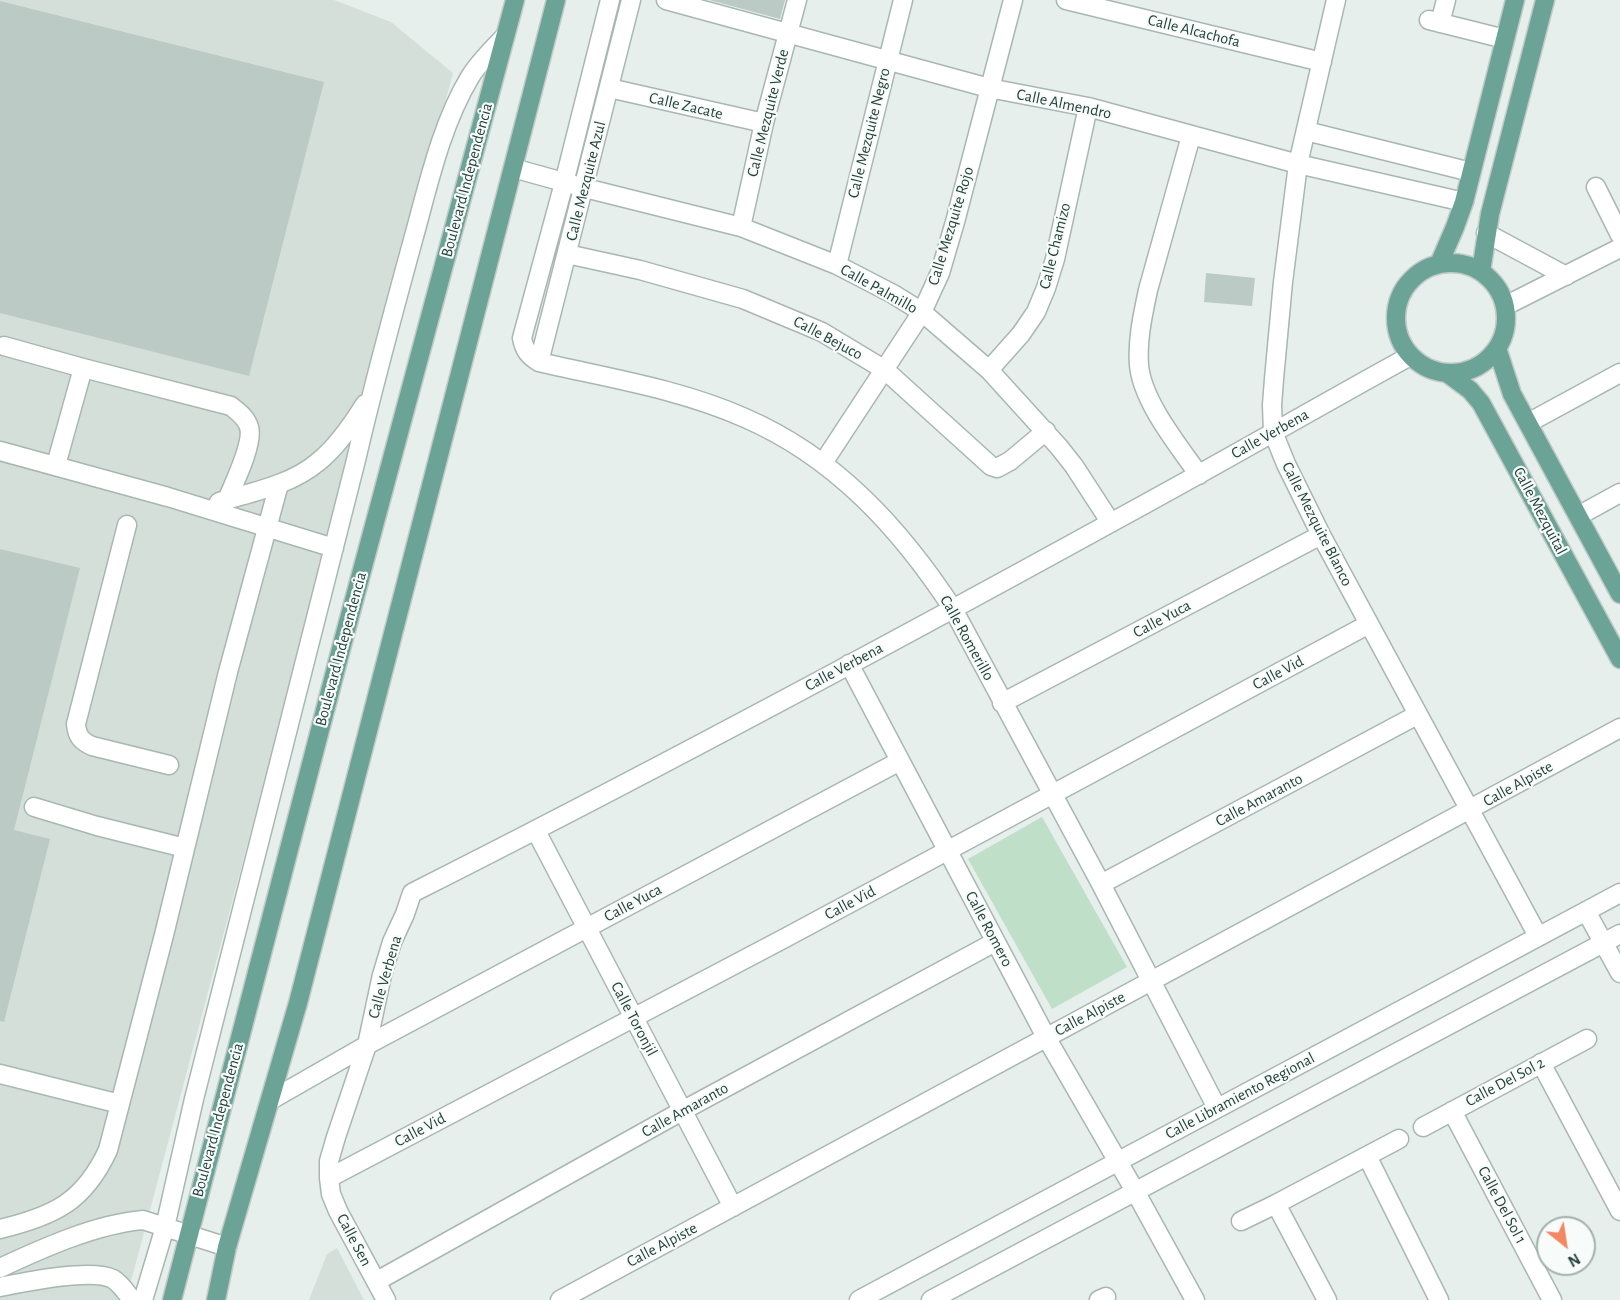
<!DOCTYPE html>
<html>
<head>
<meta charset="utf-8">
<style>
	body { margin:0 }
	#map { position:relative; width:1620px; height:1300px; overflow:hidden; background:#e6efeb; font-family:"Alegreya Sans",sans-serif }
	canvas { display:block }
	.north { position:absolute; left:1536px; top:1216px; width:60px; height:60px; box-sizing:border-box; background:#f7fbf9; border:2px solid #a3b1ad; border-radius:50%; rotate:150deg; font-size:16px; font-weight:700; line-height:24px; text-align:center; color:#24413a }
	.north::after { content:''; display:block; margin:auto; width:21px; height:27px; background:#f28761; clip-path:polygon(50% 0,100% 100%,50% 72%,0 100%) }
</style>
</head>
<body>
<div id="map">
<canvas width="1620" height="1300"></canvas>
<div class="north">N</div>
</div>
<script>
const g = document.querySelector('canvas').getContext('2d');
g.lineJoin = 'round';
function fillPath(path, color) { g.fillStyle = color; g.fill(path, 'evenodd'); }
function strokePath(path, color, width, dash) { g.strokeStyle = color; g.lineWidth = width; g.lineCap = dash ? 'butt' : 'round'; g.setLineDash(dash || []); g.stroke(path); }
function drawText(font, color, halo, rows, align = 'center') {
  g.font = font + ' "Alegreya Sans",sans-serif'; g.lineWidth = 4.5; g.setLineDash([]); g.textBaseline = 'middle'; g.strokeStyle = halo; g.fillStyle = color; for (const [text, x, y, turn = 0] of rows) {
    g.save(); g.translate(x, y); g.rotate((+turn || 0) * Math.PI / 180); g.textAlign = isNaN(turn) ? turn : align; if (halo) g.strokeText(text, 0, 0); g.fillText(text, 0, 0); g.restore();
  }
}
const built = new Path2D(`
	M 0,0 L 334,0 L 391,22 L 453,73 L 126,1300 L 0,1300 Z
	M 337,1248 L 364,1300 L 309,1300 L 327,1254 Z`);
const green = new Path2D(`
	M 1042,817 L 1127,967 L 1052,1009 L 968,859 Z`);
const building = new Path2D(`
	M 709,0 L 785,0 L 780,19 Z
	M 0,1 L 324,82 L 249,376 L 0,313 Z
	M 1206,273 L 1255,278 L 1252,306 L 1204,302 Z
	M 0,549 L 80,568 L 14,830 L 50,839 L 4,1022 L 0,1021 Z`);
const minor = new Path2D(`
	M 610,0 L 564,183 L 522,338 C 524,350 529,356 539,362 C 608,378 680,389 745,418 C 835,457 900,528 953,609 L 1101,884 L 1217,1108
	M 666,0 L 989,88 L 1088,107 L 1298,164 L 1464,202
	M 1066,0 L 1322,62
	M 1336,0 L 1298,164 L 1283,282 L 1274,379 L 1272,405 L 1273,432 L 1286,464 L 1321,535 L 1538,936
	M 1429,20 L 1505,39
	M 1440,23 L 1446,0
	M 609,88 L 764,123
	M 1306,131 L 1471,172
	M 1191,136 L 1148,290 C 1143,314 1137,340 1139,365 C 1142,401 1178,445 1199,475
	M 513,168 L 585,188 L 741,227 L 837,265 L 893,294 L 922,312 L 989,370 L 1059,447 L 1074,466 L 1111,523
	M 1596,187 L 1620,235
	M 741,227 L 764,123 L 797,0
	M 1486,233 L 1566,276
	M 567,254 L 640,270 L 743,299 L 822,332 L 885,370 L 991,466 L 997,468 L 1010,461 L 1046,431
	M 837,265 L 903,0
	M 1505,306 L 1620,248
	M 4,346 L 83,368 L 231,406 C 238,412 246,417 249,427 C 254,443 234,483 227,500
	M 539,362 L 631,0
	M 989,370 L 1021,334 L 1036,312 L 1046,288 L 1055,259 L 1088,107
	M 1528,423 L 1620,373
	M 0,451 L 168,497 L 334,548
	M 823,463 L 922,312 L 940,273 L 955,222 L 1013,0
	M 56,465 L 83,368
	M 219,502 C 252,492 291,485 318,462 C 337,447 352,425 365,404
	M 1578,516 L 1620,493
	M 127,525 L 76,724 C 77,736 81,741 92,746 L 169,765
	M 849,664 L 1046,1037 L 1135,1191 L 1195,1300
	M 1002,703 L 1321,535
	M 34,807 L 97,826 L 185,848
	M 536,831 L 733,1207
	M 1101,884 L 1417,715
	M 1586,911 L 1620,973
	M 1541,1063 L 1620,1211
	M 0,1074 L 120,1104
	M 271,1100 L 367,1045 L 900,761
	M 1452,1111 L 1552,1300
	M 1423,1127 L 1587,1039
	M 1367,1156 L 1439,1300
	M 329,1178 L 785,938 L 1369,624
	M 1276,1204 L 1327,1300
	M 1241,1221 L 1276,1204 L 1399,1139
	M 0,1229 C 54,1216 84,1202 108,1150 L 164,935 L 228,672 L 279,484
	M 0,1268 C 43,1248 96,1224 143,1220 L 227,1247
	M 377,1281 L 682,1111 L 995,942
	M 0,1287 C 25,1282 92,1268 113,1279 C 121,1284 126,1292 132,1300
	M 143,1300 L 165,1227 L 194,1099 L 356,460 C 373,386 393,313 413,240 C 428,186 441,125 470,77 C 479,62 493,49 505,36
	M 386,1300 L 338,1211 L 331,1194 L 329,1178 L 329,1161 L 336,1137 L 367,1045 L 382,975 L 392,942 L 405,914 L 412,893 C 648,774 881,649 1112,522 C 1212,468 1310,411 1410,356
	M 560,1300 L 1620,728
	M 859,1300 L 1620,893
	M 931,1300 L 1620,934
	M 1099,1300 L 1106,1297`);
const major = new Path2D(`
	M1396 318a55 55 0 1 1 110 0a55 55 0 1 1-110 0Z
	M 1439,264 L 1455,227 L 1464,202 L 1515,0
	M 1481,271 L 1490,214 L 1545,0
	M 1497,348 L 1512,394 L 1620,594
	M 1447,373 L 1470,390 L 1481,403 L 1620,659
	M 172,1300 L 342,645 L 515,0
	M 216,1300 L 227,1247 L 298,1003 L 556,0`);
const streetNames = [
	["Calle Alcachofa",1194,31,14],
	["Calle Almendro",1064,104,12],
	["Calle Zacate",686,106,13],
	["Calle Mezquite Verde",768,113,-76],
	["Calle Mezquite Negro",869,133,-76],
	["Boulevard Independencia",467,180,-75],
	["Calle Mezquite Azul",586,181,-76],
	["Calle Mezquite Rojo",951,226,-73],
	["Calle Chamizo",1055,246,-76],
	["Calle Palmillo",879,289,29],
	["Calle Bejuco",828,338,28],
	["Calle Verbena",1270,434,-29],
	["Calle Mezquital",1540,511,62],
	["Calle Mezquite Blanco",1317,524,63],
	["Calle Yuca",1162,619,-28],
	["Calle Romerillo",967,638,61],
	["Boulevard Independencia",341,649,-75],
	["Calle Verbena",844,667,-28],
	["Calle Vid",1278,673,-28],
	["Calle Alpiste",1518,784,-29],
	["Calle Amaranto",1259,800,-28],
	["Calle Yuca",633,903,-28],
	["Calle Vid",850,903,-28],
	["Calle Romero",989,929,62],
	["Calle Verbena",385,977,-74],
	["Calle Alpiste",1090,1014,-28],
	["Calle Toronjil",634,1019,62],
	["Calle Del Sol 2",1505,1082,-28],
	["Calle Libramiento Regional",1240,1096,-28],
	["Calle Amaranto",685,1110,-29],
	["Boulevard Independencia",218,1120,-75],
	["Calle Vid",420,1130,-28],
	["Calle Del Sol 1",1502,1205,62],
	["Calle Sen",354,1240,62],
	["Calle Alpiste",662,1245,-28]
];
fillPath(built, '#d4dfda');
fillPath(green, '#bfdfc9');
fillPath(building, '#bbcac4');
strokePath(minor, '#a8b7b2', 21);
strokePath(major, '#c2cac8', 21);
strokePath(minor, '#fff', 18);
strokePath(major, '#6ba496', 18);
drawText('16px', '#24413a', '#f7fbf9', streetNames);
</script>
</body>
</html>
